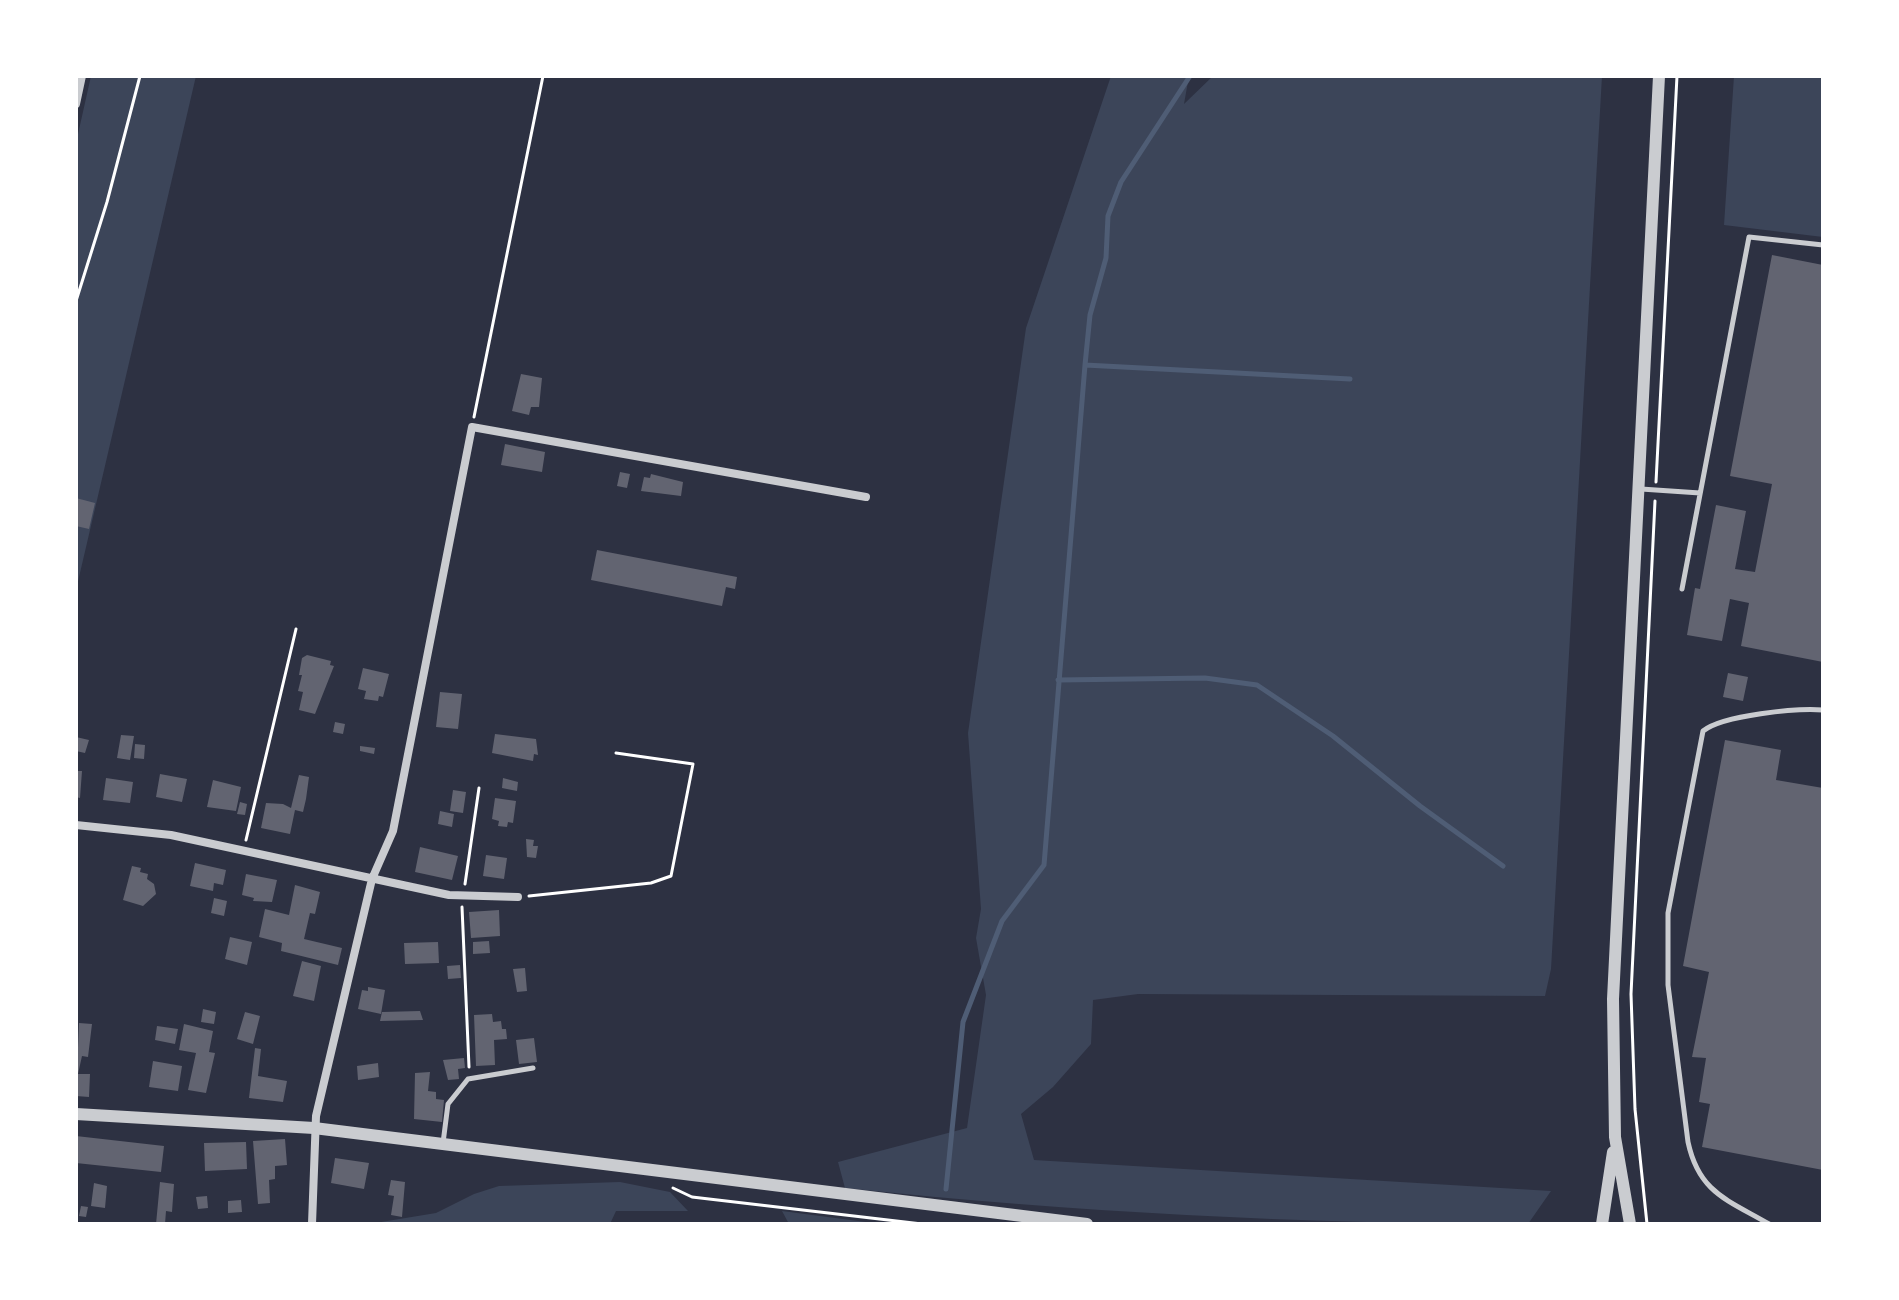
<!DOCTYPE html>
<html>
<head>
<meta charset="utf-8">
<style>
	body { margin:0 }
	#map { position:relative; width:1899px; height:1300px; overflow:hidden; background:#2d3142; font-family:Commissioner,sans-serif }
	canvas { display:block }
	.frame { position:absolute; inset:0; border:78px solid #fff; pointer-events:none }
</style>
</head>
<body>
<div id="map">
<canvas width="1899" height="1300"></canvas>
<div class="frame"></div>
</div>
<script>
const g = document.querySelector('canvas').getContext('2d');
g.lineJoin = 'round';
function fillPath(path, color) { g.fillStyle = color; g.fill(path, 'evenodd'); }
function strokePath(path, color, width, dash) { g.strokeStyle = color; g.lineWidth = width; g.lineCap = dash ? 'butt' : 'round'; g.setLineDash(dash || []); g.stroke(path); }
const green = new Path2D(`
	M 91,76 L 196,76 L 76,590 L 76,143 Z
	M 1111,76 L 1189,76 L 1184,104 L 1213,76 L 1602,76 L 1551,969 L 1545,996 L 1138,994 L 1093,1000 L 1091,1044 L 1053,1087 L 1021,1114 L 1034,1160 L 1551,1191 L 1528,1224 C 1300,1224 1072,1212 845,1188 L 838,1162 L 967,1128 L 986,995 L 976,938 L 981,909 L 968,733 L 1026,328 Z
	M 1734,76 L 1823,76 L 1823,237 L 1724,225 Z
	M 620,1182 L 670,1192 L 688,1211 L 616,1211 L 610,1224 L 369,1224 L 436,1213 L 474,1194 L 499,1186 Z
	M 782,1211 L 881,1224 L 789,1224 Z`);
const stream = new Path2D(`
	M 1085,365 L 1350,379
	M 1058,680 L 1205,678 L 1257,685 L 1333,736 L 1420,806 L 1503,866
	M 946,1189 L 963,1022 L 1002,921 L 1044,865 L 1085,365 L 1090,315 L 1106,258 L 1108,216 L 1121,182 L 1190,76`);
const building = new Path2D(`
	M 1772,255 L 1823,265 L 1823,662 L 1741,646 L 1749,603 L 1730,599 L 1722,641 L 1687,635 L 1695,588 L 1700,589 L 1716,505 L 1746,511 L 1735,569 L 1755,572 L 1772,484 L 1730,476 Z
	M 521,374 L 542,378 L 539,407 L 531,407 L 529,415 L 512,411 Z
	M 505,444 L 545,452 L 542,472 L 501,465 Z
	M 620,472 L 630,474 L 627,488 L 617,486 Z
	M 651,474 L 683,482 L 681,496 L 641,491 L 644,477 L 650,478 Z
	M 76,498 L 95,503 L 89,529 L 76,526 Z
	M 597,550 L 737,577 L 735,589 L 726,587 L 722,606 L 591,580 Z
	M 307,655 L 331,661 L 330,665 L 334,666 L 315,714 L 299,710 L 303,692 L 298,691 L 302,675 L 299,675 L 302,658 Z
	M 363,668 L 389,674 L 383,697 L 379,696 L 378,701 L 364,699 L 366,691 L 358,689 Z
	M 1728,673 L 1748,677 L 1743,701 L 1723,697 Z
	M 440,692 L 462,694 L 458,729 L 436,727 Z
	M 335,722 L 345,724 L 343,734 L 333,732 Z
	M 495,734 L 536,739 L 538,755 L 534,754 L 533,761 L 492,753 Z
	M 121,735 L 134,736 L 130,760 L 117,758 Z
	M 76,737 L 89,740 L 85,753 L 76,751 Z
	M 1725,740 L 1781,750 L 1776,780 L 1823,788 L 1823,1170 L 1702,1147 L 1710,1104 L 1699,1102 L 1706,1058 L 1692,1057 L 1709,972 L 1683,966 Z
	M 135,744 L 145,745 L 144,759 L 134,758 Z
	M 360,746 L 375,748 L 374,754 L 360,751 Z
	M 76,771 L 82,771 L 80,798 L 76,797 Z
	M 160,774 L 187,779 L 182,802 L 156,797 Z
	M 299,775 L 309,777 L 306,799 L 303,812 L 295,810 L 290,834 L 261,828 L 266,803 L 283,804 L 291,808 Z
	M 106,778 L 133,782 L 130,803 L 103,800 Z
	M 503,778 L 518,782 L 517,791 L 502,788 Z
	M 213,780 L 241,787 L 236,811 L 207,807 Z
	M 453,790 L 466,792 L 463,813 L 450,811 Z
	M 495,798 L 516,801 L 513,823 L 508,822 L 507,827 L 498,826 L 499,821 L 492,819 Z
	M 240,802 L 247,804 L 245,815 L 237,814 Z
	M 440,811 L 454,814 L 452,827 L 438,824 Z
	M 526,839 L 534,840 L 533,846 L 538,846 L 536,858 L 527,857 Z
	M 420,847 L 458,856 L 452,880 L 415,872 Z
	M 486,855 L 507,858 L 504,879 L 483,876 Z
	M 195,863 L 226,870 L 223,885 L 214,883 L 213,891 L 190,886 Z
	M 132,866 L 141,868 L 140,872 L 148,874 L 147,879 L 154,884 L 156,894 L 143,906 L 123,900 Z
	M 246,874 L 277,880 L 272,902 L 253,901 L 254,898 L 242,895 Z
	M 295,885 L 320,892 L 315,914 L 310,913 L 304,939 L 342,948 L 338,965 L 281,951 L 282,943 L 259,937 L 265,909 L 289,915 Z
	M 214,898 L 227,901 L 224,916 L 211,913 Z
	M 499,910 L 500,936 L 471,938 L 469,912 Z
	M 230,937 L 252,942 L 247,965 L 225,959 Z
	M 489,941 L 490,953 L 473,954 L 473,942 Z
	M 438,942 L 439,963 L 405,964 L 404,943 Z
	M 302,961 L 321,966 L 314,1001 L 293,996 Z
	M 460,965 L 461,978 L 448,979 L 447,966 Z
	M 525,968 L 527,991 L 517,992 L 513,969 Z
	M 368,987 L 385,990 L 381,1014 L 358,1009 L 362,990 L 368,991 Z
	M 203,1009 L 216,1012 L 214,1024 L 201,1022 Z
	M 420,1011 L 423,1020 L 380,1021 L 382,1012 Z
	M 245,1012 L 260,1016 L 253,1044 L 237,1039 Z
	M 492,1014 L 493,1022 L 501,1021 L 502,1029 L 506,1029 L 507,1039 L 494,1040 L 495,1065 L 476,1066 L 474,1015 Z
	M 79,1023 L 92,1024 L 88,1057 L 82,1056 L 78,1074 L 90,1074 L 89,1097 L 76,1096 Z
	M 184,1024 L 213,1031 L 209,1052 L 215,1053 L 206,1093 L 188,1090 L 196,1053 L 179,1050 Z
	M 157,1026 L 178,1029 L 175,1044 L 155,1040 Z
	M 534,1038 L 537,1062 L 519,1064 L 516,1040 Z
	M 255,1048 L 261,1049 L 258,1076 L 287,1081 L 283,1102 L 249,1098 Z
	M 464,1058 L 465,1068 L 458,1069 L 459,1079 L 448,1080 L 443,1060 Z
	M 153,1061 L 182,1066 L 178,1091 L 149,1087 Z
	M 378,1063 L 379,1077 L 358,1080 L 357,1066 Z
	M 430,1072 L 428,1091 L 436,1092 L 436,1099 L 444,1100 L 442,1122 L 414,1119 L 415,1073 Z
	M 76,1136 L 164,1146 L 161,1172 L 76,1163 Z
	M 285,1139 L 287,1165 L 275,1166 L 275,1179 L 269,1180 L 270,1203 L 258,1204 L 253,1141 Z
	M 246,1142 L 247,1169 L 205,1171 L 204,1143 Z
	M 335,1158 L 369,1163 L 364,1189 L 331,1183 Z
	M 391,1180 L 405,1182 L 402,1217 L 391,1215 L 394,1196 L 388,1195 Z
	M 160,1182 L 174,1184 L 172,1212 L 166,1211 L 165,1224 L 156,1224 Z
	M 94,1183 L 107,1186 L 105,1208 L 91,1206 Z
	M 207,1196 L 208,1208 L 198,1209 L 196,1197 Z
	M 241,1200 L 242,1212 L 228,1213 L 228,1201 Z
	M 81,1206 L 88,1207 L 86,1217 L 79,1216 Z`);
const path = new Path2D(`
	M 76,301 L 107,202 L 140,76
	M 474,417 L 543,76
	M 1656,482 L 1677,76
	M 246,840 L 296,629
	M 465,884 L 479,788
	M 529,896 L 651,883 L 671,876 L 693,764 L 616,753
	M 462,907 L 469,1067
	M 673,1188 L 692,1197 L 922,1224
	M 1647,1224 L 1635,1109 L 1631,994 L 1655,501`);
const service = new Path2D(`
	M 1641,489 L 1700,493
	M 1682,589 L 1749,237 L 1823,245
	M 443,1143 L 448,1104 L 468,1079 L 533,1068
	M 1769,1224 C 1728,1200 1699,1193 1688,1142 L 1668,985 L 1668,913 L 1703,731 C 1723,715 1797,708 1823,710`);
const minor = new Path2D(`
	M 76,104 L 82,76
	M 76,825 L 171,835 L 449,895 L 518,897
	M 312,1224 L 316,1116 L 372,879 L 393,831 L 472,427 L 866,497`);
const tertiary = new Path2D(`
	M 76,1114 L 314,1128 L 1087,1224
	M 1602,1224 L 1613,1152
	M 1630,1224 L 1615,1137 L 1613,999 L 1659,76`);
fillPath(green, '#3c4559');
strokePath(stream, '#4f5d75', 5);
fillPath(building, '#626471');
strokePath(path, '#fff', 3);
strokePath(service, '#caccd0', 5);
strokePath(minor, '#caccd0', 8);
strokePath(tertiary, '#caccd0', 12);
</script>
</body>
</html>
